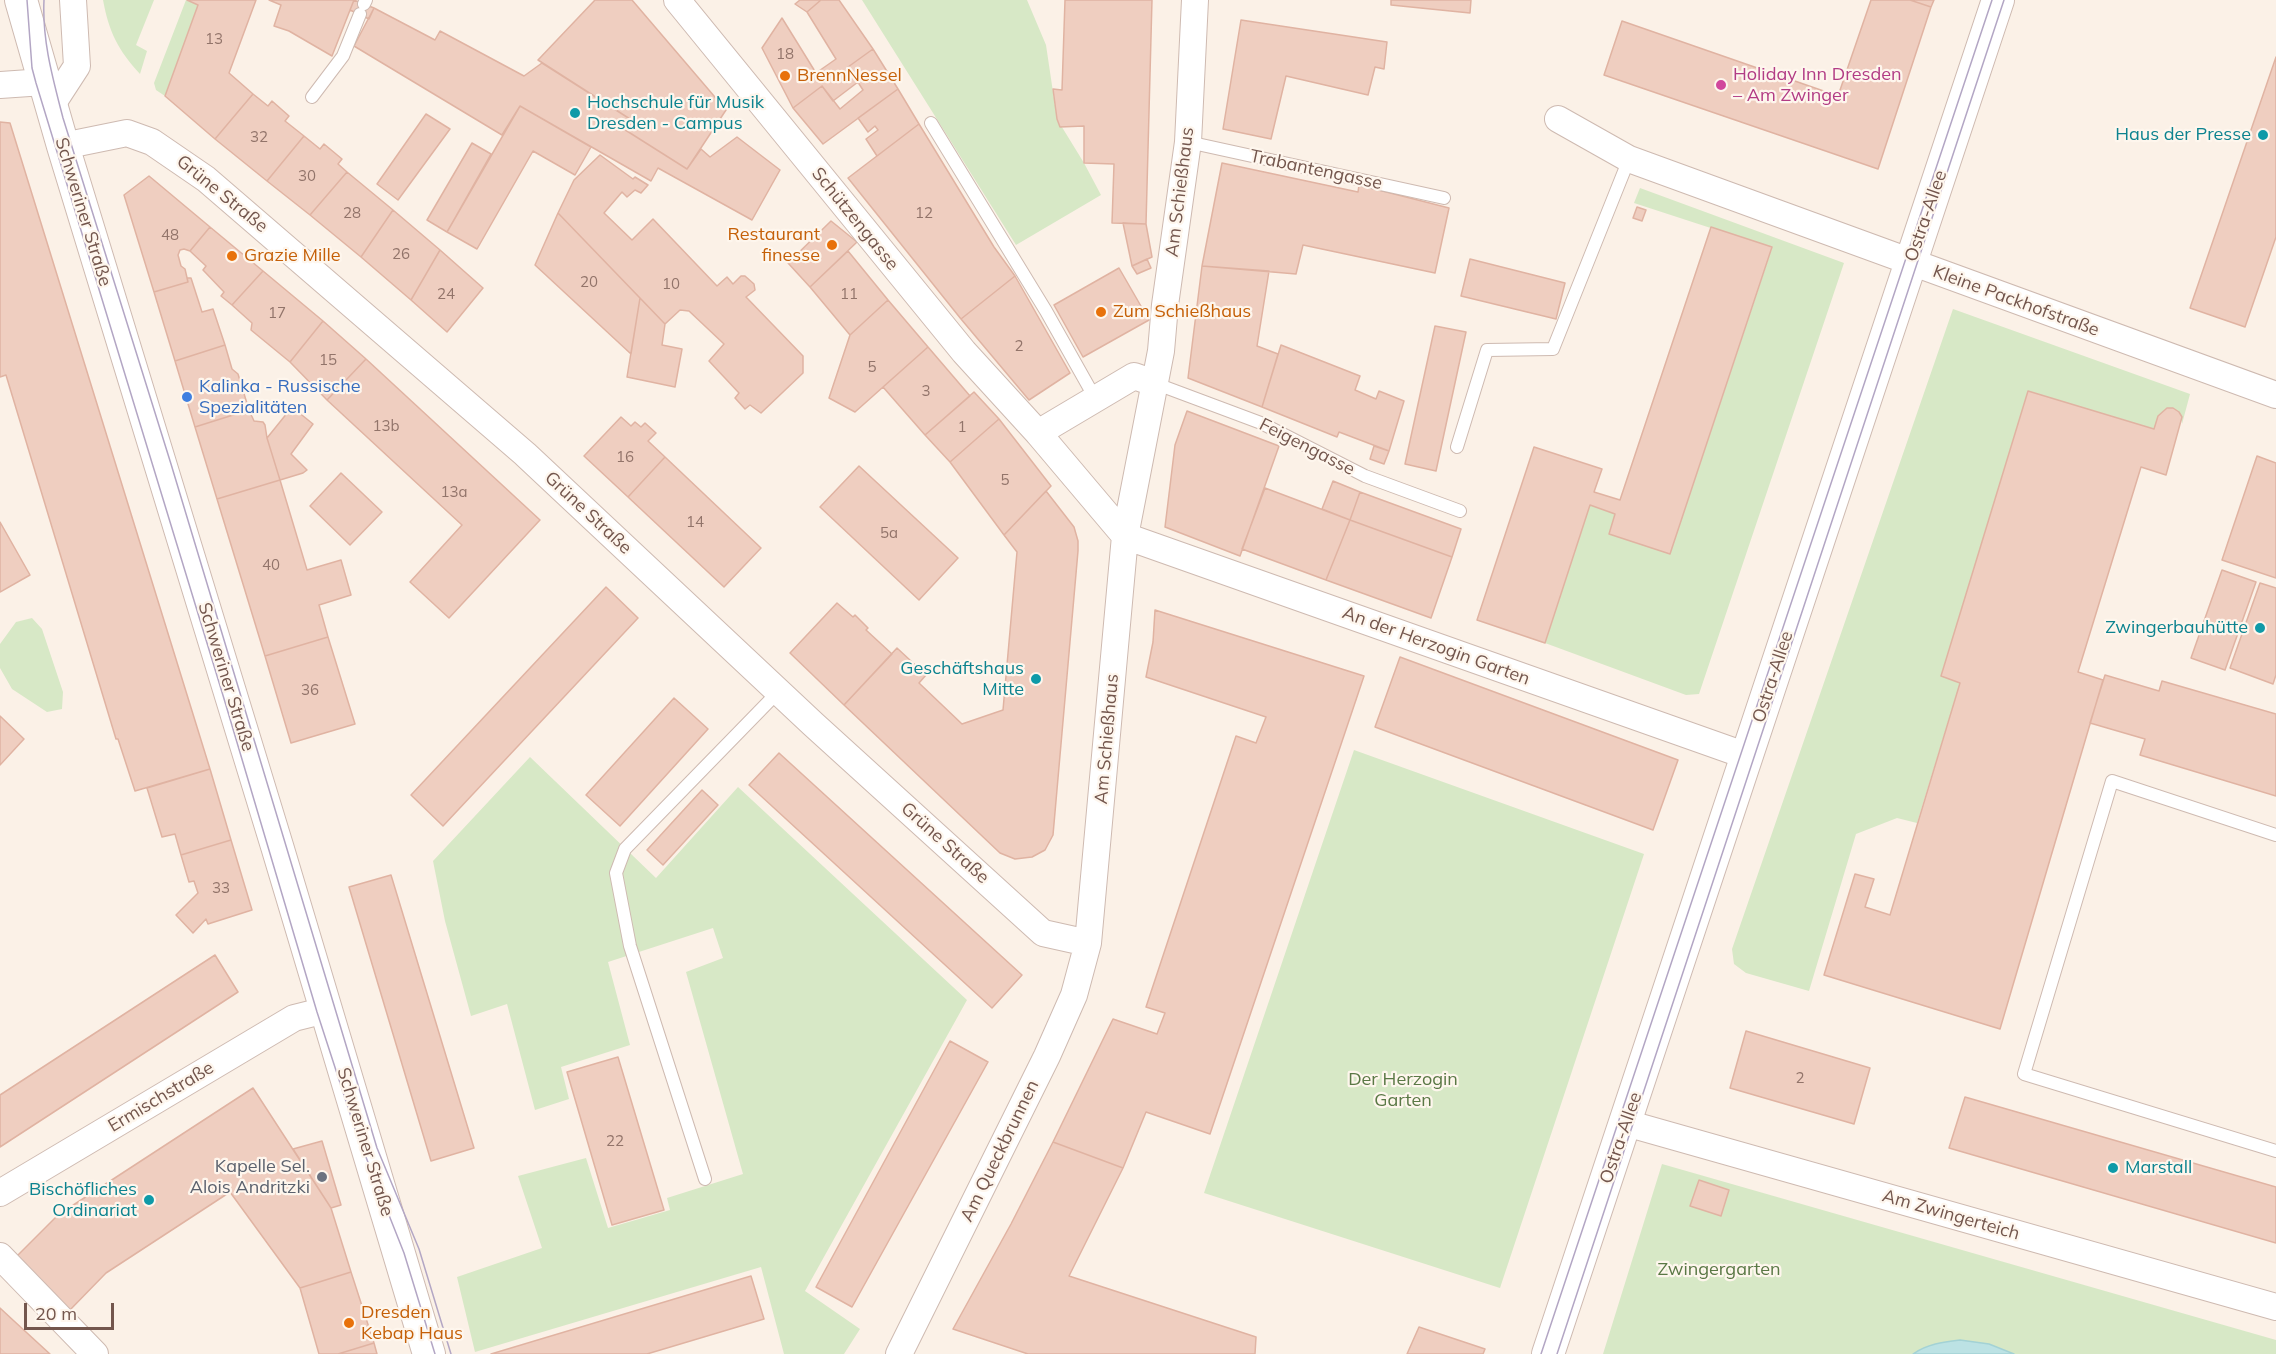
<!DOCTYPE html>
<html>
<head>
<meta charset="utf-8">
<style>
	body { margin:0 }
	#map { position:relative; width:2276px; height:1354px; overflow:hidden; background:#fbf1e7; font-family:Mulish,sans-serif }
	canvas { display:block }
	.scale { position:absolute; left:24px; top:1303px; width:90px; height:27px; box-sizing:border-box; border:3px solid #73564d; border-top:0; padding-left:8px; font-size:18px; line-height:21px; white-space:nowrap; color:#73564d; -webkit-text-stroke:4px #fef6ed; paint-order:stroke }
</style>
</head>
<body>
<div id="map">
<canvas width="2276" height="1354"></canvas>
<div class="scale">20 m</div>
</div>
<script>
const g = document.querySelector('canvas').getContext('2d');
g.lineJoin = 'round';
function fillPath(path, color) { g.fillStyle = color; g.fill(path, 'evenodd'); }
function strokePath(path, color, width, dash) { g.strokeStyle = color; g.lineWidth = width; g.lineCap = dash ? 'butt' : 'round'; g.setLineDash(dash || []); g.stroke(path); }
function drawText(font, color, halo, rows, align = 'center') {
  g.font = font + ' Mulish,sans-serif'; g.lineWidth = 4.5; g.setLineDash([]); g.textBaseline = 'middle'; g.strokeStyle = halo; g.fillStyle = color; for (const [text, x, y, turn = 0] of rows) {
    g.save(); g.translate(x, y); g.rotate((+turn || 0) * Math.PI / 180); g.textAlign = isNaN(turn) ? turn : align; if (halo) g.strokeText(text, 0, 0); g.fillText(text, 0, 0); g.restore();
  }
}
const green = new Path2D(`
	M 103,0 L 154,0 L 136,45 L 147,51 L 140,74 C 118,50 109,32 103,0 Z
	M 186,0 L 198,5 L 165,96 L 156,90 L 154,83 Z
	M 862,0 L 1027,0 L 1046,45 L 1057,119 L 1084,163 L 1101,195 L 1016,245 Z
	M 1640,188 L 1844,263 L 1699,694 L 1686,695 L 1545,643 L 1590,505 L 1615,514 L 1609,534 L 1670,554 L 1772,248 L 1634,203 Z
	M 1953,309 L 2190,394 L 2182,424 C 2182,413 2177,408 2167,408 L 2158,416 L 2154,429 L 2028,391 L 1941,676 L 1960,683 L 1917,823 L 1897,818 L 1856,834 L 1809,991 L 1746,973 L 1734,964 L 1732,949 Z
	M 32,618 L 42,629 L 63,692 L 62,709 L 47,712 L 12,689 L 0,668 L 0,644 L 16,622 Z
	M 1354,750 L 1644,854 L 1500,1288 L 1204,1193 Z
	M 530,757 L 656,878 L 738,787 L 967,1000 L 805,1291 L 860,1329 L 844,1354 L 784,1354 L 761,1267 L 475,1352 L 457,1277 L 542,1248 L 518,1176 L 586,1158 L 608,1228 L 670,1210 L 667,1198 L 743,1174 L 686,972 L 723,958 L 713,928 L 608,962 L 630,1045 L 561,1067 L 569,1099 L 535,1110 L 507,1004 L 471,1016 L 445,921 L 433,861 Z
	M 1662,1164 L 2276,1340 L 2276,1354 L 1603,1354 Z`);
const water = new Path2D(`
	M 1960,1340 L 1989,1344 L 2014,1354 L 1913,1354 C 1927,1344 1943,1342 1960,1340 Z`);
const building = new Path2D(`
	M 187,0 L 256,0 L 229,73 L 253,94 L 215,139 L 165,96 L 198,5 Z
	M 269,0 L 354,0 L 332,56 L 289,31 L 274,26 L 281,5 Z
	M 354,0 L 374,8 L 369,19 L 350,10 Z
	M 595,0 L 632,0 L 726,110 L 687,169 L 619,126 L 630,119 L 538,60 Z
	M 800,0 L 821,0 L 807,12 L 795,4 Z
	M 821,0 L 839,0 L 873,49 L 848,67 L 858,82 L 833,101 L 822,86 L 793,108 L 762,48 L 782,18 L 816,73 L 836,59 L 807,12 Z
	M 1065,0 L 1152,0 L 1146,224 L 1112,223 L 1114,164 L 1084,163 L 1084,126 L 1060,127 L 1057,119 L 1053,89 L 1062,90 Z
	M 1391,0 L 1471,0 L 1470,13 L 1391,5 Z
	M 1871,0 L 1910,0 L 1931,7 L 1878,169 L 1604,75 L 1622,21 L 1838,96 Z
	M 1910,0 L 1934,0 L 1931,7 Z
	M 374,8 L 435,40 L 440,31 L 524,76 L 542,63 L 630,119 L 619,126 L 687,169 L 701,149 L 710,157 L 737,137 L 780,170 L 752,220 L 658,168 L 651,181 L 520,106 L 502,135 L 354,46 Z
	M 1241,20 L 1387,42 L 1384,69 L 1375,67 L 1368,95 L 1286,76 L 1271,139 L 1223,129 Z
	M 873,49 L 898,89 L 823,144 L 793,108 L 822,86 L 840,109 L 863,90 L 848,67 Z
	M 2276,57 L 2276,237 L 2245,327 L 2190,308 Z
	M 898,89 L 919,124 L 877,156 L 866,139 L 878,130 L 875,126 L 868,132 L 858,118 Z
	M 253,94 L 268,106 L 272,101 L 289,116 L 285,121 L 304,136 L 267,181 L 215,139 Z
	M 520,106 L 591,147 L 575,175 L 533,151 L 477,249 L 447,232 Z
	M 426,114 L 450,129 L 398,200 L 377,184 Z
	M 0,122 L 10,123 L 210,769 L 135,791 L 118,739 L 116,739 L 6,375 L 0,377 Z
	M 919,124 L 994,247 L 1015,276 L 961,319 L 848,178 Z
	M 304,136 L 320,149 L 324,144 L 342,159 L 338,164 L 347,172 L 310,215 L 267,181 Z
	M 472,143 L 491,154 L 447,232 L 427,220 Z
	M 600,155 L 633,179 L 635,177 L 648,185 L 641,193 L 635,190 L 627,197 L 622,192 L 604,213 L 632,240 L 653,219 L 717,286 L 727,277 L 733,284 L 741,276 L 745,276 L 754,284 L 755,290 L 746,297 L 803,356 L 803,373 L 761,413 L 750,405 L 745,409 L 735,398 L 739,393 L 709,361 L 724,344 L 689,311 L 680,310 L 665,324 L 558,213 L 574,180 Z
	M 1222,163 L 1358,192 L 1359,185 L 1449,208 L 1435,273 L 1303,245 L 1296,274 L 1202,266 Z
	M 347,172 L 393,210 L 361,257 L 310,215 Z
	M 149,176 L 210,227 L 190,251 L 184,249 L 180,250 L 178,255 L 181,266 L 185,269 L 188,282 L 154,292 L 124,195 Z
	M 1637,207 L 1646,210 L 1642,221 L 1633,218 Z
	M 393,210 L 440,250 L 411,300 L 361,257 Z
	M 558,213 L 640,298 L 631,354 L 535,265 Z
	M 831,221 L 857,242 L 810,287 L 788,263 Z
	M 1123,223 L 1146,224 L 1152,257 L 1132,266 Z
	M 210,227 L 263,271 L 232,305 L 221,296 L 224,292 L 203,270 L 206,266 L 190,251 Z
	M 1711,227 L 1772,247 L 1670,554 L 1609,534 L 1615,514 L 1590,505 L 1545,643 L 1477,620 L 1534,447 L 1602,469 L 1594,492 L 1620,500 Z
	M 440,250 L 483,288 L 447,332 L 411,300 Z
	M 848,251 L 888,300 L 850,335 L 810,287 Z
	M 1147,259 L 1151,268 L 1137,274 L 1132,266 Z
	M 1470,259 L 1565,283 L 1556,319 L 1461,296 Z
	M 1202,266 L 1269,271 L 1257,346 L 1278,354 L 1262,407 L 1188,378 Z
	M 1119,268 L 1149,320 L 1083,357 L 1054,305 Z
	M 263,271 L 323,321 L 290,362 L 251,330 L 252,323 L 232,305 Z
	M 1015,276 L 1070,373 L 1029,400 L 961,319 Z
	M 187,278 L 191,278 L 202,312 L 213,309 L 225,345 L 175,361 L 154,292 L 188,282 Z
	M 640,298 L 665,324 L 662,345 L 682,349 L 675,387 L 627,377 Z
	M 888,300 L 928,347 L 855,412 L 829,398 L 850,335 Z
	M 323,321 L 366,359 L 327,400 L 290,362 Z
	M 1435,326 L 1466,332 L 1436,471 L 1405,464 Z
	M 225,345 L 232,369 L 238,374 L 249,410 L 195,427 L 175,361 Z
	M 1281,345 L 1360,376 L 1355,390 L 1376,399 L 1379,391 L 1404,401 L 1389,451 L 1339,432 L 1337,437 L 1262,407 Z
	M 928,347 L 970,396 L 925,435 L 883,387 Z
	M 366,359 L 540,520 L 449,618 L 410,582 L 462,525 L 327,400 Z
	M 2028,391 L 2154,429 L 2158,416 L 2167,408 L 2173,408 L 2179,412 L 2182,417 L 2166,475 L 2141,467 L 2078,672 L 2103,680 L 2000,1029 L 1824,975 L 1855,874 L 1874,879 L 1865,907 L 1890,915 L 1960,683 L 1941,676 Z
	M 974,392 L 999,419 L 950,462 L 925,435 Z
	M 292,407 L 313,424 L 291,454 L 307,470 L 303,473 L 280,480 L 267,438 Z
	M 249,410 L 254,421 L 263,422 L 265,425 L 267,438 L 280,480 L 217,499 L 195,427 Z
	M 1187,411 L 1279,446 L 1240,556 L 1165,527 L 1175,445 Z
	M 621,417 L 631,426 L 635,422 L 641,427 L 645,423 L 656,433 L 648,441 L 665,457 L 628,497 L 584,456 Z
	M 999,419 L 1051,486 L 1004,535 L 950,462 Z
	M 1374,446 L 1389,451 L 1384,464 L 1370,459 Z
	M 2257,456 L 2276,463 L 2276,578 L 2222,560 Z
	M 665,457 L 761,548 L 724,587 L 628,497 Z
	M 859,466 L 958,558 L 919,600 L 820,507 Z
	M 341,473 L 382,512 L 350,545 L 310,506 Z
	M 280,480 L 307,570 L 341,560 L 351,595 L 319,605 L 328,637 L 265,656 L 217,499 Z
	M 1333,481 L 1360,492 L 1350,520 L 1322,509 Z
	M 1265,488 L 1350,520 L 1326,580 L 1242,549 Z
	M 1046,491 L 1074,527 L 1078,541 L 1078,551 L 1053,835 L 1045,850 L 1032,857 L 1015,859 L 1000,853 L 844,705 L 897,648 L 926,675 L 919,683 L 962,724 L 1003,710 L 1017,552 L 1004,535 Z
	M 1360,492 L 1461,529 L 1452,557 L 1350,520 Z
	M 1350,520 L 1452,557 L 1431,618 L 1326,580 Z
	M 0,522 L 30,575 L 0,592 Z
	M 2222,570 L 2256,582 L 2225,670 L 2191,658 Z
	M 2260,583 L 2276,588 L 2276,675 L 2273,684 L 2230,668 Z
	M 606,587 L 638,618 L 443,826 L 411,795 Z
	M 837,603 L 853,617 L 855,615 L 868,628 L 866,630 L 892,654 L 844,705 L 790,653 Z
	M 1155,610 L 1364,676 L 1210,1134 L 1146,1112 L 1123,1168 L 1053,1142 L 1113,1019 L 1157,1034 L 1165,1013 L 1146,1007 L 1236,736 L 1256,743 L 1266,717 L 1146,677 L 1153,642 Z
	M 328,637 L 355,724 L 291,743 L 265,656 Z
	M 1400,657 L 1678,760 L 1653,830 L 1375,727 Z
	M 2105,675 L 2159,691 L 2162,681 L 2276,714 L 2276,796 L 2140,755 L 2145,739 L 2090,723 Z
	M 674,698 L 708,729 L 620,826 L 586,795 Z
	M 0,716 L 24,739 L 0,765 Z
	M 779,753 L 1022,975 L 992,1008 L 749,785 Z
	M 210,769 L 231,840 L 181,855 L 175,834 L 162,837 L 147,788 Z
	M 702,790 L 718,805 L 663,865 L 647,850 Z
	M 231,840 L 252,910 L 208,924 L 206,919 L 193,933 L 176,915 L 198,893 L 194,881 L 189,882 L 181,855 Z
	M 391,875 L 474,1148 L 431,1161 L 349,887 Z
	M 215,955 L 238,992 L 0,1147 L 0,1095 Z
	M 1746,1031 L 1870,1068 L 1854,1124 L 1730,1088 Z
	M 950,1041 L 988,1062 L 852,1307 L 816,1287 Z
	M 618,1057 L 664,1210 L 612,1225 L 567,1072 Z
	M 253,1088 L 331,1208 L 351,1272 L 300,1288 L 230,1192 L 106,1273 L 68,1312 L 14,1259 L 58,1215 Z
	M 1965,1097 L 2276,1187 L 2276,1243 L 1949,1148 Z
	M 322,1141 L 341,1205 L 331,1208 L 293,1149 Z
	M 1053,1142 L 1123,1168 L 1069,1276 L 1256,1337 L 1255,1354 L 1028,1354 L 953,1329 L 1011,1224 Z
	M 1699,1180 L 1729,1190 L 1721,1216 L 1690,1206 Z
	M 351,1272 L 374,1343 L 338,1354 L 319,1354 L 300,1288 Z
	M 751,1276 L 764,1319 L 647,1354 L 491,1354 Z
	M 0,1308 L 14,1321 L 50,1354 L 0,1354 Z
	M 1419,1327 L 1485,1349 L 1483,1354 L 1407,1354 Z
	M 374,1343 L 377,1354 L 338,1354 Z`);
const service = new Path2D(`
	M 364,4 L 366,0
	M 312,97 L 343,56 L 360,14
	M 931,123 L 1046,311 L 1095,398
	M 1188,142 L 1444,198
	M 1154,383 L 1261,423 L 1365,476 L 1460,511
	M 1457,447 L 1487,350 L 1553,349 L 1629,159
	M 2276,835 L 2112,781 L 2024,1074 L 2276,1151
	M 705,1179 L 630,946 L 616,873 L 625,849 L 779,691`);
const minor = new Path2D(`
	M 677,0 L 964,352 L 1038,433 L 1125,536 L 1747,756
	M 0,85 L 44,82
	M 51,106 L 77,66 L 73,0
	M 1558,119 L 1629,159 L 2276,395
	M 63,146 L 127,133 L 152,142 L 206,179 L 525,454 L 813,724 L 1043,933 L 1088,943
	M 1038,433 L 1134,376 L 1154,383
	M 1626,1123 L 2276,1307
	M 0,1193 L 294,1018 L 326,1010
	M 0,1256 L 95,1354
	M 899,1354 L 1047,1056 L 1074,995 L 1088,943 L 1125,536 L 1161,351 L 1165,305 L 1188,142 L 1195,0`);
const tertiary = new Path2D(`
	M 21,0 L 63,146 L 277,846 L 429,1354
	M 1548,1354 L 1998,0`);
const tram = new Path2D(`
	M 27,0 L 32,68 L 36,83 L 225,702 L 317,1012 L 356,1132 L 404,1253 L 435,1354
	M 44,0 C 42,41 53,79 63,118 L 171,464 L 377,1148 L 419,1249 L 451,1354
	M 1541,1354 L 1992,0
	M 1557,1354 L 2004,0`);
const markers = [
	[785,76,6,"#e8710a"],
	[1721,85,6,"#d1479c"],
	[575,113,6,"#0f9aa8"],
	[2263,135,6,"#0f9aa8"],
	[832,245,6,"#e8710a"],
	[232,256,6,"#e8710a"],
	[1101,312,6,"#e8710a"],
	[187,397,6,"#3f7fe0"],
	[2260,628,6,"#0f9aa8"],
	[1036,679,6,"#0f9aa8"],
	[2113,1168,6,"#0f9aa8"],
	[322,1177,6,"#6b7280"],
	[149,1200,6,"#0f9aa8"],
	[349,1323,6,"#e8710a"]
];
const numberNames = [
	["13",214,39],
	["18",785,54],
	["32",259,137],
	["30",307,176],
	["28",352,213],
	["12",924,213],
	["48",170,235],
	["26",401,254],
	["20",589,282],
	["10",671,284],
	["24",446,294],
	["11",849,294],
	["17",277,313],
	["2",1019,346],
	["15",328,360],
	["5",872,367],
	["3",926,391],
	["13b",386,426],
	["1",962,427],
	["16",625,457],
	["5",1005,480],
	["13a",454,492],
	["14",695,522],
	["5a",889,533],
	["40",271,565],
	["36",310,690],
	["33",221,888],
	["2",1800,1078],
	["22",615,1141]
];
const hotelNames = [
	["Holiday Inn Dresden",1733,75],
	["– Am Zwinger",1733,96]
];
const foodNames = [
	["BrennNessel",797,76],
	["Restaurant",820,235,"right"],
	["finesse",820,256,"right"],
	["Grazie Mille",244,256],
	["Zum Schießhaus",1113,312],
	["Dresden",361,1313],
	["Kebap Haus",361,1334]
];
const cultureNames = [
	["Hochschule für Musik",587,103,"left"],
	["Dresden - Campus",587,124,"left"],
	["Haus der Presse",2251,135],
	["Zwingerbauhütte",2248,628],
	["Geschäftshaus",1024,669],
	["Mitte",1024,690],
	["Marstall",2125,1168,"left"],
	["Bischöfliches",137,1190],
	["Ordinariat",137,1211]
];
const streetNames = [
	["Trabantengasse",1316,170,12],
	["Am Schießhaus",1180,192,-83],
	["Grüne Straße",222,194,39],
	["Schweriner Straße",83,212,73],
	["Ostra-Allee",1926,216,-71],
	["Schützengasse",855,219,51],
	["Kleine Packhofstraße",2016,301,20],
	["Feigengasse",1307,447,27],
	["Grüne Straße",588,513,43],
	["An der Herzogin Garten",1436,646,20],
	["Schweriner Straße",226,677,73],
	["Ostra-Allee",1773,677,-72],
	["Am Schießhaus",1107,739,-85],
	["Grüne Straße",945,843,42],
	["Ermischstraße",161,1097,-31],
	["Ostra-Allee",1621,1138,-71],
	["Schweriner Straße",365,1142,73],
	["Am Queckbrunnen",1000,1151,-64],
	["Am Zwingerteich",1951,1215,16]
];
const shopNames = [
	["Kalinka - Russische",199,387],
	["Spezialitäten",199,408]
];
const parkNames = [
	["Der Herzogin",1403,1080],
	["Garten",1403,1101],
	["Zwingergarten",1719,1270]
];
const worshipNames = [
	["Kapelle Sel.",310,1167],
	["Alois Andritzki",310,1188]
];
fillPath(green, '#d7e8c6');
fillPath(water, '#bce2e4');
strokePath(water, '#a3d2d5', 1.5);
fillPath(building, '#efcec0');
strokePath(building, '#e0b3a2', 1.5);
strokePath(service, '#cebab1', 14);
strokePath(minor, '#cebab1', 28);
strokePath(tertiary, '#cebab1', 34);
strokePath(service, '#fff', 12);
strokePath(minor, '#fff', 26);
strokePath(tertiary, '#fff', 32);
strokePath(tram, '#b3a6c4', 1.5);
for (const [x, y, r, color] of markers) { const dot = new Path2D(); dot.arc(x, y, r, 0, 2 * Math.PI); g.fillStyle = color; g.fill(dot); strokePath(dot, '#fef6ed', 2); }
drawText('15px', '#92746a', null, numberNames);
drawText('18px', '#b23c85', '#fef6ed', hotelNames, 'left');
drawText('18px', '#c56008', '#fef6ed', foodNames, 'left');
drawText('18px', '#0d838f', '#fef6ed', cultureNames, 'right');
drawText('18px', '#73564d', '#fef6ed', streetNames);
drawText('18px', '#366cbe', '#fef6ed', shopNames, 'left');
drawText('18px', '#5a7845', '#fef6ed', parkNames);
drawText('18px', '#5b616d', '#fef6ed', worshipNames, 'right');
</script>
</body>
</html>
